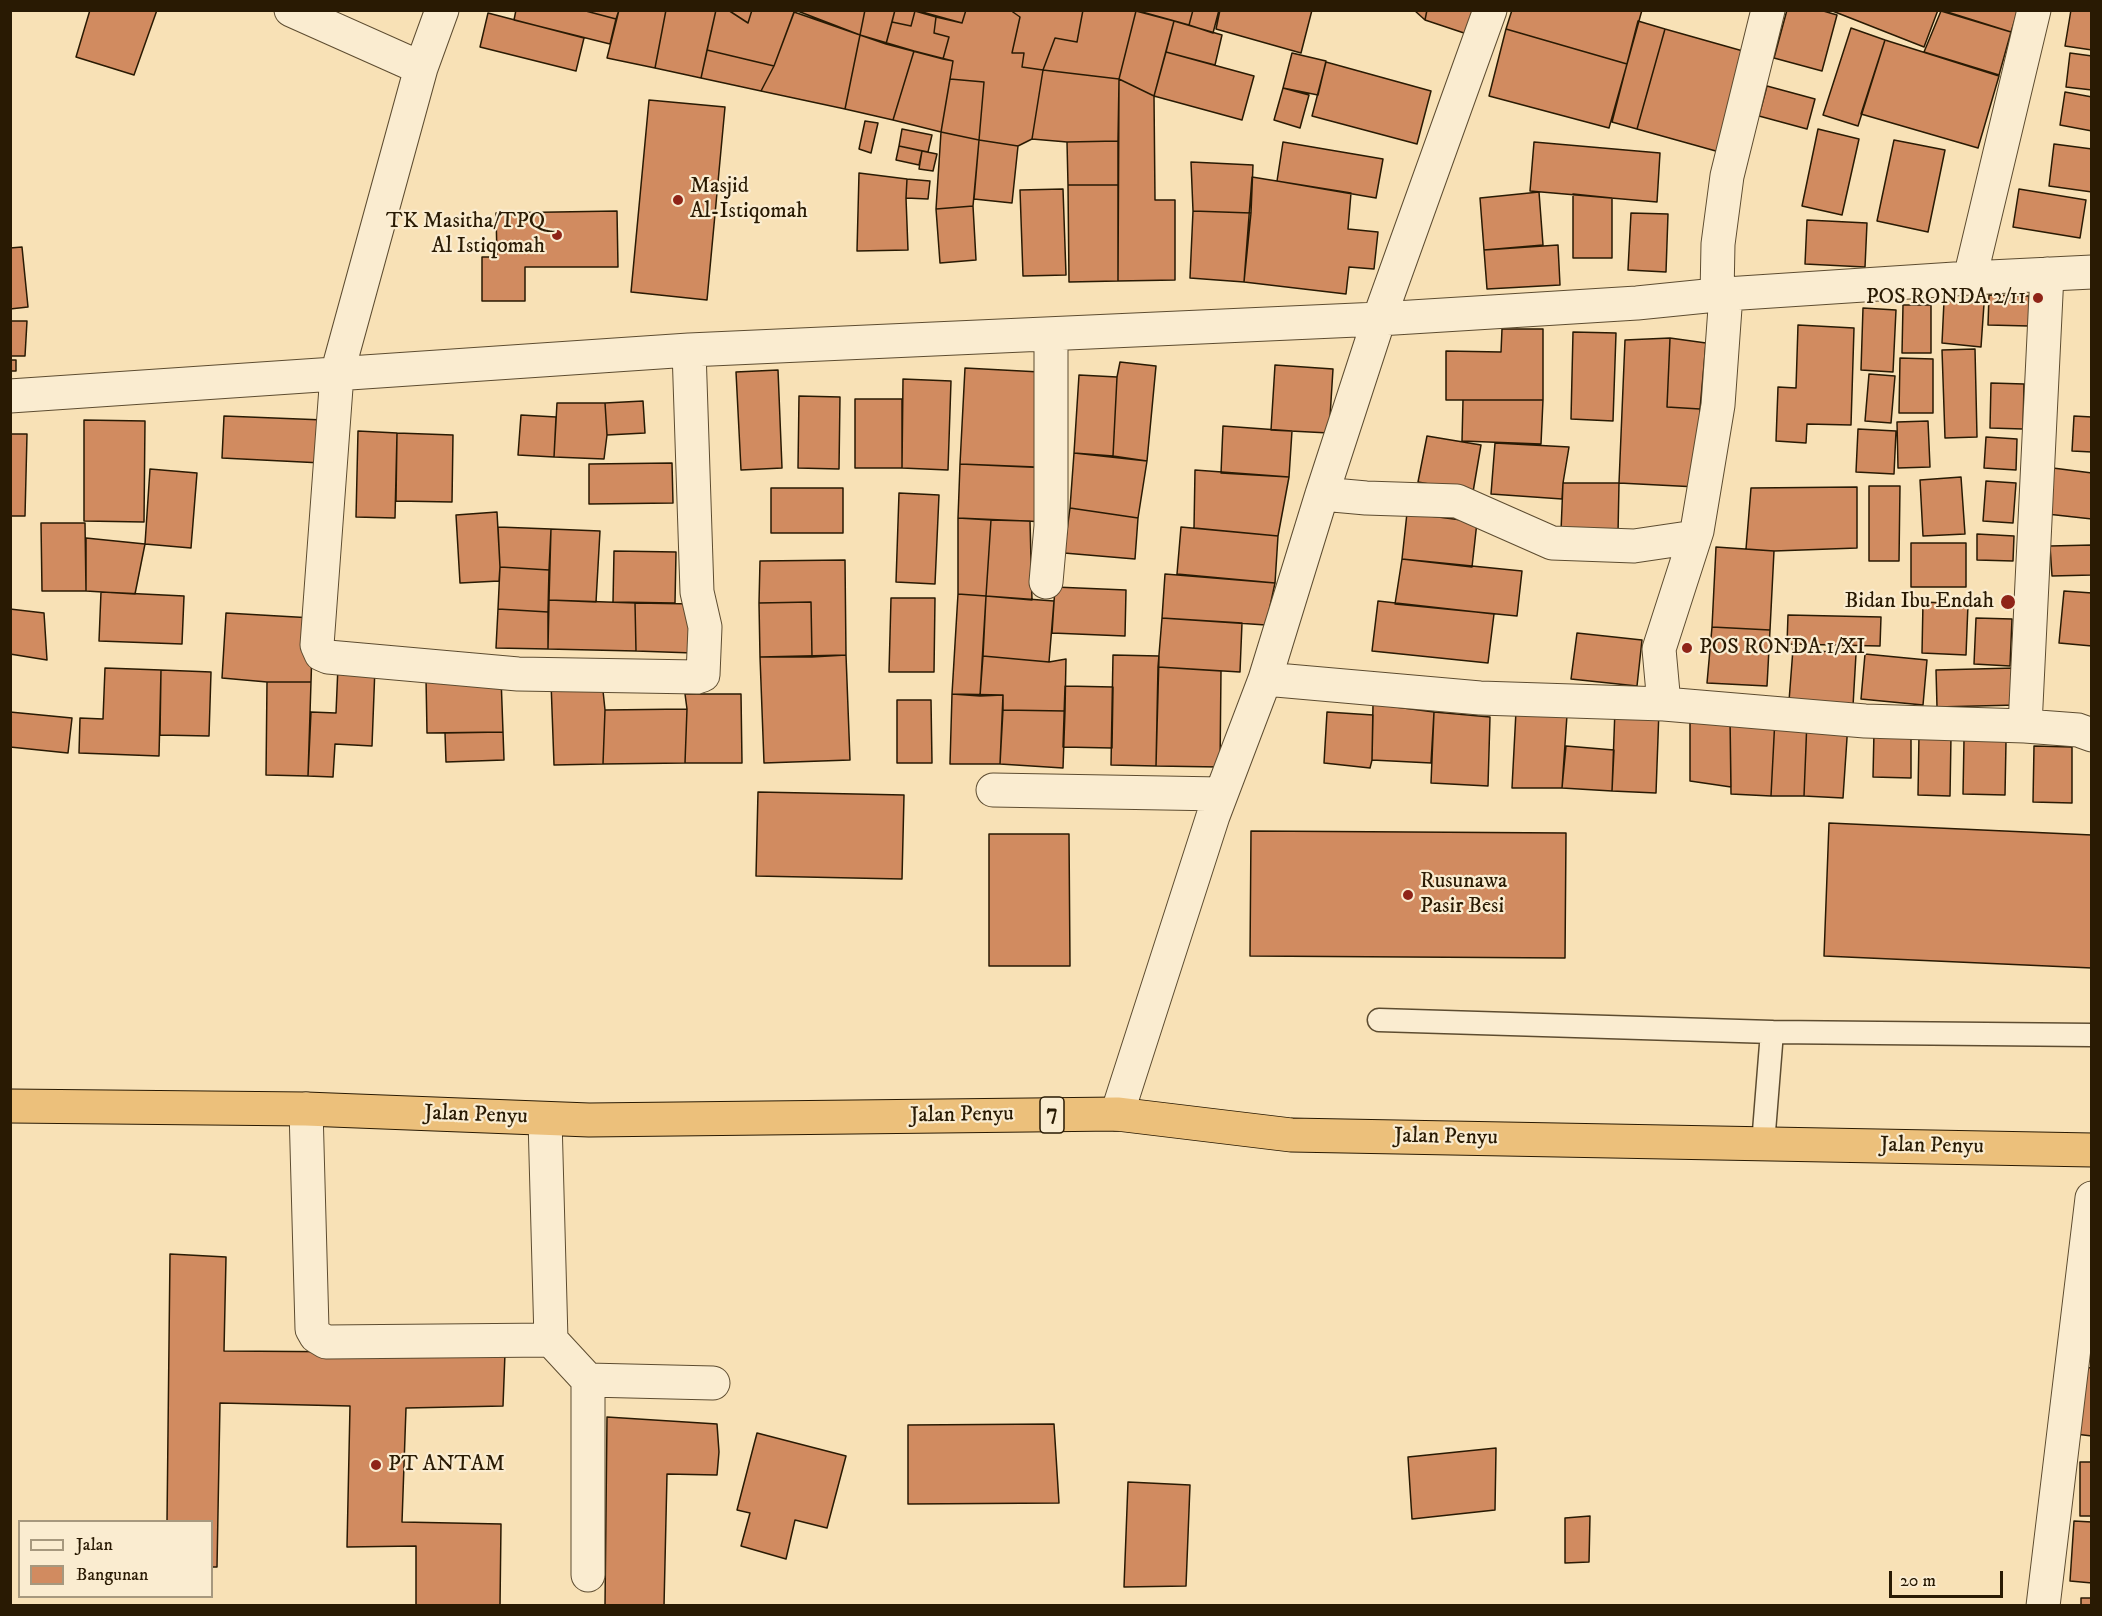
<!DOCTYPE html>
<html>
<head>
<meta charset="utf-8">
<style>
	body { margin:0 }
	#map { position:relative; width:2102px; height:1616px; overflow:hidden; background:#f8e1b6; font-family:"IM FELL DW Pica",serif }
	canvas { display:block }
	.frame { position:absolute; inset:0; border:12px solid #291a03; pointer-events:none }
	.legend { position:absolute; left:18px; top:1520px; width:195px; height:78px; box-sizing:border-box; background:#faecd0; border:2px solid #a6987e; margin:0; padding:8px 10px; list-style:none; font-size:18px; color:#291a03 }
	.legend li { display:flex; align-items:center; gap:12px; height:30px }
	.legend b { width:30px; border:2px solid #a6987e }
	.scale { position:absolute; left:1889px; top:1571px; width:114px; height:27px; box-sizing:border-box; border:3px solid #291a03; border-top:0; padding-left:8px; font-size:18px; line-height:21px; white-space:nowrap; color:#291a03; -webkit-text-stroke:4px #faecd0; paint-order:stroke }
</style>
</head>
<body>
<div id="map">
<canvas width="2102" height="1616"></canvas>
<div class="frame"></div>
<ul class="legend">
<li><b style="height:8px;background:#faecd0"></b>Jalan</li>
<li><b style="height:16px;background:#d18b60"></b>Bangunan</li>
</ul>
<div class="scale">20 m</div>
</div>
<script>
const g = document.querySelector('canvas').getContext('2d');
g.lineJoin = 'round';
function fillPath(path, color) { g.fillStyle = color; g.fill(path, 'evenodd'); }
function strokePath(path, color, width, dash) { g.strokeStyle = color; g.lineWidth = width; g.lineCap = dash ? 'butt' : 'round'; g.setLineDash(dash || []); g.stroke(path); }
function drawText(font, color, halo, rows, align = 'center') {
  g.font = font + ' "IM FELL DW Pica",serif'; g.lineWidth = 4.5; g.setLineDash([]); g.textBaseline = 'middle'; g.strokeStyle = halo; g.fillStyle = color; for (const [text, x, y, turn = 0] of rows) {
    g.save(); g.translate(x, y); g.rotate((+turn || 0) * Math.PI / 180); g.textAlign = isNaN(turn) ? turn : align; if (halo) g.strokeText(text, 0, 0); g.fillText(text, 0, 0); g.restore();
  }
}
const building = new Path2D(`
	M 90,10 L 157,10 L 134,75 L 76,57 Z
	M 516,10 L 582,10 L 616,19 L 610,44 L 514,20 Z
	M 582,10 L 619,10 L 616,19 Z
	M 619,10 L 666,10 L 655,68 L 607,58 Z
	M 666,10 L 716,10 L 701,78 L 655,68 Z
	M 716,10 L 728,10 L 748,23 L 752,10 L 795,10 L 774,66 L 707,50 Z
	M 728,10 L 752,10 L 748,23 Z
	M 795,10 L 865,10 L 860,35 Z
	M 865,10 L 895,10 L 886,44 L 860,35 Z
	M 895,10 L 915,11 L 911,26 L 892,22 Z
	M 915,10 L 966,10 L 962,23 Z
	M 966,10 L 1010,10 L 1020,17 L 1012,53 L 1024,53 L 1022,67 L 1043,70 L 1032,139 L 1018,146 L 979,140 L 984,82 L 950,79 L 953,61 L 943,59 L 949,37 L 934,33 L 936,17 L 962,23 Z
	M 1083,10 L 1077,42 L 1055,38 L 1043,70 L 1022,67 L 1024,53 L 1012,53 L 1020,17 L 1010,10 Z
	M 1083,10 L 1136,11 L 1119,79 L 1043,70 L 1055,38 L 1077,42 Z
	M 1135,10 L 1193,10 L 1189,25 Z
	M 1193,10 L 1219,10 L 1213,33 L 1189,25 Z
	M 1220,10 L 1312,10 L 1301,53 L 1216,29 Z
	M 1414,10 L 1427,10 L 1425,20 Z
	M 1427,10 L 1483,10 L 1476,37 L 1425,20 Z
	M 1512,10 L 1642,10 L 1627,64 L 1506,29 Z
	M 1787,10 L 1820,10 L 1837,15 L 1822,71 L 1774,58 Z
	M 1830,10 L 1938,10 L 1924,47 Z
	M 1941,10 L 2018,10 L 2011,32 Z
	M 2071,10 L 2092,10 L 2092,50 L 2065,46 Z
	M 915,11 L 936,17 L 934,33 L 949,37 L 943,59 L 886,44 L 892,22 L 911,26 Z
	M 1136,11 L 1174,21 L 1154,96 L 1119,79 Z
	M 1941,11 L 2011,32 L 1999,75 L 1924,52 Z
	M 794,12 L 860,35 L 845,109 L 761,91 L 774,66 Z
	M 488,13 L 584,38 L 576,71 L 480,47 Z
	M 1174,21 L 1222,35 L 1215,65 L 1166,52 Z
	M 1638,21 L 1665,29 L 1637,129 L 1612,122 Z
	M 1851,28 L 1885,40 L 1858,126 L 1823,115 Z
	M 1506,29 L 1627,64 L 1609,128 L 1489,96 Z
	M 1665,29 L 1750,53 L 1723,153 L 1637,129 Z
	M 860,35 L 914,51 L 893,120 L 845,109 Z
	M 1885,40 L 1999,76 L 1978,148 L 1861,114 Z
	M 707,50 L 774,66 L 761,91 L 701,78 Z
	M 914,51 L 953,61 L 941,132 L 893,120 Z
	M 1166,52 L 1254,76 L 1242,120 L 1154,96 Z
	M 1292,53 L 1326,61 L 1318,95 L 1283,88 Z
	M 2070,53 L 2092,56 L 2092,90 L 2066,87 Z
	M 1326,62 L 1431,91 L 1417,144 L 1312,116 Z
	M 1043,70 L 1119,79 L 1118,141 L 1067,142 L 1032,139 Z
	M 950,79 L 984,82 L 979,140 L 941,132 Z
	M 1119,79 L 1154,96 L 1155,200 L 1175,200 L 1175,280 L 1118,281 Z
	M 1767,86 L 1815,99 L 1807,129 L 1759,116 Z
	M 1283,88 L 1309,95 L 1300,128 L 1274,120 Z
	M 2065,92 L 2092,97 L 2092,131 L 2060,125 Z
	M 649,100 L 725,107 L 707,300 L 631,292 Z
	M 865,121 L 878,123 L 871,153 L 859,149 Z
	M 902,129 L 932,135 L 928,152 L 899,146 Z
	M 1818,129 L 1859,139 L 1842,215 L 1802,206 Z
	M 941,132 L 979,140 L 973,206 L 936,209 Z
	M 979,140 L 1018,146 L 1012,203 L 974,199 Z
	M 1894,140 L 1945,150 L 1928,232 L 1877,221 Z
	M 1118,141 L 1118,185 L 1068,185 L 1067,142 Z
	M 1283,142 L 1383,159 L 1376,198 L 1277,181 Z
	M 1534,142 L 1660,153 L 1657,202 L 1530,191 Z
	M 2054,144 L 2092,149 L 2092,192 L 2049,186 Z
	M 899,146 L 922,151 L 919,165 L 896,160 Z
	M 922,151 L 937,154 L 933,171 L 919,169 Z
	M 1191,162 L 1253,165 L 1251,213 L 1193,211 Z
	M 859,173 L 907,179 L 906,198 L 908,250 L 857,251 Z
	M 1252,177 L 1351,193 L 1348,229 L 1378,232 L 1374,269 L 1349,267 L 1346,294 L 1244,282 Z
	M 907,179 L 930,181 L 928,199 L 906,198 Z
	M 1068,185 L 1118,185 L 1118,281 L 1069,282 Z
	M 1063,189 L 1066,275 L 1023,276 L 1020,190 Z
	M 2019,189 L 2086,200 L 2080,238 L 2013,227 Z
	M 1539,192 L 1543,245 L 1484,250 L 1480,198 Z
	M 1573,194 L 1612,198 L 1612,258 L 1573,258 Z
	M 973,206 L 976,260 L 940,263 L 936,209 Z
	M 617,211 L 618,267 L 525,267 L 525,301 L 482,301 L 482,257 L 497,257 L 496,213 Z
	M 1193,211 L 1251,213 L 1244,282 L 1190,278 Z
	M 1631,213 L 1668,214 L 1666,272 L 1628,270 Z
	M 1807,220 L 1867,223 L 1865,267 L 1805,264 Z
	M 1558,245 L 1560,285 L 1487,289 L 1484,250 Z
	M 22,247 L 28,307 L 10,309 L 10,248 Z
	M 1989,295 L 2029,296 L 2029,326 L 1988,325 Z
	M 1944,301 L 1984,304 L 1981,347 L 1942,343 Z
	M 1903,305 L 1931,305 L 1931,353 L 1902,353 Z
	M 1863,308 L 1896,310 L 1893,372 L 1861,370 Z
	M 10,321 L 27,321 L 25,356 L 10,356 Z
	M 1798,325 L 1854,328 L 1851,425 L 1807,424 L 1806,443 L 1776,441 L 1778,387 L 1796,388 Z
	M 1502,329 L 1543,329 L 1543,400 L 1446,400 L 1446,351 L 1501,352 Z
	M 1573,332 L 1616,333 L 1613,421 L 1571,419 Z
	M 1670,338 L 1706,343 L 1700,409 L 1667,407 Z
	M 1670,338 L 1667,407 L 1700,409 L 1697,487 L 1619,483 L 1625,340 Z
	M 1975,349 L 1977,437 L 1945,438 L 1942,350 Z
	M 1900,358 L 1933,359 L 1933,413 L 1899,413 Z
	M 10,360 L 16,360 L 16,371 L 10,371 Z
	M 1120,362 L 1156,366 L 1147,461 L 1113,456 L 1117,377 Z
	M 1275,365 L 1333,369 L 1329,433 L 1271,430 Z
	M 965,368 L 1040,372 L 1036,467 L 960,464 Z
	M 778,370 L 782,468 L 741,470 L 736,372 Z
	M 1869,374 L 1895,376 L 1891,423 L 1865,421 Z
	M 1079,375 L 1117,377 L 1113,456 L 1074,453 Z
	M 903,379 L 951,381 L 948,470 L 902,468 Z
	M 1991,383 L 2024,384 L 2023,429 L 1990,428 Z
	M 799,396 L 840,397 L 839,469 L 798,468 Z
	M 855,399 L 902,399 L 902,468 L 855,468 Z
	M 1463,400 L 1543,400 L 1541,444 L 1462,441 Z
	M 643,401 L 645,433 L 607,435 L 605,403 Z
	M 557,403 L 605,403 L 607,435 L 604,459 L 554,457 Z
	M 521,415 L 556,417 L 554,457 L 518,455 Z
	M 224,416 L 324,420 L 322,463 L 222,458 Z
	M 2074,416 L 2092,417 L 2092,452 L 2072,451 Z
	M 84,420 L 145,421 L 144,522 L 84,521 Z
	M 1928,421 L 1930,467 L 1898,468 L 1897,422 Z
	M 1223,426 L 1292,431 L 1289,477 L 1221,473 Z
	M 1858,429 L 1896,431 L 1894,474 L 1856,472 Z
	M 358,431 L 397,433 L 395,518 L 356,517 Z
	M 397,433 L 453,435 L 452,502 L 396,501 Z
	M 10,434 L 27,434 L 25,516 L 10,516 Z
	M 1427,436 L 1481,445 L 1473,492 L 1418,482 Z
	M 1986,437 L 2017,439 L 2016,470 L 1984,468 Z
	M 1495,443 L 1569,447 L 1563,483 L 1562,499 L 1491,494 Z
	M 1074,453 L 1147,461 L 1138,518 L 1070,508 Z
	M 672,463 L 673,503 L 589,504 L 589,464 Z
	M 960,464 L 1050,468 L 1048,522 L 958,518 Z
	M 2053,468 L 2092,473 L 2092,519 L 2047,514 Z
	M 150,469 L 197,473 L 191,548 L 145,544 Z
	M 1195,470 L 1289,477 L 1278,536 L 1194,528 Z
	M 1961,477 L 1965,534 L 1923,536 L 1920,480 Z
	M 1986,481 L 2016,483 L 2013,523 L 1983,521 Z
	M 1563,483 L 1619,483 L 1618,534 L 1561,531 Z
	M 1869,486 L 1900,486 L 1899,561 L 1869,561 Z
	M 1857,487 L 1857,548 L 1774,551 L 1746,549 L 1751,488 Z
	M 771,488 L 843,488 L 843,533 L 771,533 Z
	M 899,493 L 939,495 L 935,584 L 896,582 Z
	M 1070,508 L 1138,518 L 1135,559 L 1064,553 Z
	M 497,512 L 500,567 L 499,581 L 460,583 L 456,515 Z
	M 1407,513 L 1477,522 L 1472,567 L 1402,559 Z
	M 958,518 L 991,520 L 986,596 L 958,594 Z
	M 991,520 L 1030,521 L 1032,600 L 986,596 Z
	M 41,523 L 85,523 L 86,591 L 42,591 Z
	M 498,527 L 551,529 L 549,570 L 500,567 Z
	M 1181,527 L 1278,536 L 1275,583 L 1177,574 Z
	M 551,529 L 600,531 L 596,602 L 549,600 Z
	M 1977,534 L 2014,536 L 2013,561 L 1977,560 Z
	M 86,538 L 145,544 L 135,594 L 86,591 Z
	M 1911,543 L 1966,543 L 1966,587 L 1911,587 Z
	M 2092,545 L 2092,575 L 2052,576 L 2050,546 Z
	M 1716,547 L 1774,551 L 1770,630 L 1712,627 Z
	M 614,551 L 676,552 L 675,603 L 613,602 Z
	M 1402,559 L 1522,571 L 1517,616 L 1395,604 Z
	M 845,560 L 846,655 L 812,657 L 811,602 L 759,603 L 760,561 Z
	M 500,567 L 549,570 L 548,612 L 498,609 Z
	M 1165,574 L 1275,583 L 1266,625 L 1162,618 Z
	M 1055,587 L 1126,590 L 1125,636 L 1052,633 Z
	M 2064,591 L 2092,593 L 2092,646 L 2059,643 Z
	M 101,592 L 184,596 L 182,644 L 99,641 Z
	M 958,594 L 986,596 L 980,696 L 952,694 Z
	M 986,596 L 1054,601 L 1049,662 L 983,656 Z
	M 891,598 L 935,598 L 934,672 L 889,672 Z
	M 549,600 L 635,603 L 636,651 L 548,649 Z
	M 1378,601 L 1494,614 L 1488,663 L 1372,651 Z
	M 811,602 L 812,657 L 760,657 L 759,603 Z
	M 1923,602 L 1968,604 L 1966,655 L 1922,653 Z
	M 635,603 L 695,604 L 693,653 L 636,651 Z
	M 10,609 L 44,613 L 47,660 L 10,654 Z
	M 498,609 L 548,612 L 548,649 L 496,648 Z
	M 226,613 L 313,618 L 311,682 L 267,682 L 222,678 Z
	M 1788,615 L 1881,617 L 1880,646 L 1787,644 Z
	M 1162,618 L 1242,623 L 1240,672 L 1158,667 Z
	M 1976,618 L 2012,619 L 2010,666 L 1974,664 Z
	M 1712,627 L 1770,630 L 1767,686 L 1707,683 Z
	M 1577,633 L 1642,640 L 1637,686 L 1571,679 Z
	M 1793,649 L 1856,654 L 1853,706 L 1789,701 Z
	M 1865,654 L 1927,660 L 1923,705 L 1861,699 Z
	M 846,655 L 850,760 L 764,763 L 760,657 Z
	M 1113,655 L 1159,656 L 1156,766 L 1111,765 Z
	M 983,656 L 1049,662 L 1066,659 L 1065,711 L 1003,710 L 1003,695 L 980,696 Z
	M 338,666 L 375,667 L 372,746 L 335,744 L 333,777 L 308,776 L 311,712 L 336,713 Z
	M 1158,667 L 1221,671 L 1220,767 L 1156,766 Z
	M 105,668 L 161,670 L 159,756 L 79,753 L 80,718 L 103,719 Z
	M 2015,668 L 2016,705 L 1937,707 L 1936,670 Z
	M 161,670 L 211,672 L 209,736 L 160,735 Z
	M 501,677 L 503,732 L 427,733 L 426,678 Z
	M 602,681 L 605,710 L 603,764 L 554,765 L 551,682 Z
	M 267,682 L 311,682 L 308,776 L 266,775 Z
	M 1065,686 L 1113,687 L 1112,748 L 1063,747 Z
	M 685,694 L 741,694 L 742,763 L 685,763 L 687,709 Z
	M 952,694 L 1003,695 L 1000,764 L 950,764 Z
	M 897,700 L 931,700 L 932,763 L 897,763 Z
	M 1373,704 L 1434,712 L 1431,763 L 1372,760 Z
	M 687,709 L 685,763 L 603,764 L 605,710 Z
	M 1615,709 L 1659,710 L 1656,793 L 1612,791 Z
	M 1003,710 L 1065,711 L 1063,768 L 1000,764 Z
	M 1516,711 L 1567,715 L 1562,788 L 1512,788 Z
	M 10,712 L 72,718 L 68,753 L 10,747 Z
	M 1327,712 L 1373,715 L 1372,760 L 1370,768 L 1324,763 Z
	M 1434,712 L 1490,717 L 1488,786 L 1431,783 Z
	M 1730,717 L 1731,787 L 1690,781 L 1690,718 Z
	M 1730,717 L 1775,718 L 1771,796 L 1731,794 Z
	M 1775,718 L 1807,720 L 1804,796 L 1771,796 Z
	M 1807,720 L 1848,723 L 1843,798 L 1804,796 Z
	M 1874,731 L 1911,732 L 1911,778 L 1873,777 Z
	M 503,732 L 504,760 L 446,762 L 445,733 Z
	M 1919,735 L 1951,736 L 1950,796 L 1918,795 Z
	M 1964,740 L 2006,741 L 2005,795 L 1963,794 Z
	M 1566,746 L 1614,750 L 1612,791 L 1562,788 Z
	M 2034,746 L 2072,747 L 2072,803 L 2033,802 Z
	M 758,792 L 904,795 L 902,879 L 756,876 Z
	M 1829,823 L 2092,835 L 2092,968 L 1824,956 Z
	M 1251,831 L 1566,833 L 1565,958 L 1250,956 Z
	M 989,834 L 1069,834 L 1070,966 L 989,966 Z
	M 170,1254 L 226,1257 L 224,1351 L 505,1353 L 503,1406 L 406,1408 L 402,1522 L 501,1524 L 500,1606 L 416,1606 L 416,1546 L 347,1547 L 350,1406 L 220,1403 L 217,1567 L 212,1567 L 212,1522 L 167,1522 Z
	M 2083,1367 L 2092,1368 L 2092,1436 L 2075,1434 Z
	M 607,1417 L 717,1424 L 719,1452 L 717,1475 L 667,1474 L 664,1606 L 605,1606 Z
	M 1054,1424 L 1059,1503 L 908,1504 L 908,1425 Z
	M 757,1433 L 846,1456 L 827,1528 L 795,1520 L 786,1559 L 741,1546 L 750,1513 L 737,1510 Z
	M 1496,1448 L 1495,1510 L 1412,1519 L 1408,1457 Z
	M 2080,1462 L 2092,1462 L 2092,1516 L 2080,1516 Z
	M 1128,1482 L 1190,1485 L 1186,1586 L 1124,1587 Z
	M 1590,1516 L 1589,1562 L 1565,1563 L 1565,1518 Z
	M 2074,1521 L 2092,1522 L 2092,1583 L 2070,1581 Z
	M 2081,1598 L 2092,1598 L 2092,1606 L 2081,1606 Z`);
const lane = new Path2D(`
	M 1379,1020 L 1772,1032 L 2092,1035
	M 1763,1144 L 1772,1032`);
const street = new Path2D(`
	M 291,10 L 421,68
	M 442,10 L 421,68 L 337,374 L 317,645 L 321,654 L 328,657 L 518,674 L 697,677 L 703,675 L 705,627 L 697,592 L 689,350
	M 2047,274 L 2025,726 L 2078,730 L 2092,735
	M 1970,278 L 2034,10
	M 1717,295 L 1718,244 L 1727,176 L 1768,10
	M 10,396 L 689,350 L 1379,319 L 1637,303 L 1726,294 L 1970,278 L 2092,272
	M 1322,494 L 1366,498 L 1457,501 L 1552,543 L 1634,546 L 1695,537
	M 1046,582 L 1051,526 L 1051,334
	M 1265,679 L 1480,698 L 1664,704 L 1865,721 L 2025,726
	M 1664,704 L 1659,649 L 1697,531 L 1718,405 L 1726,294
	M 993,790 L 1221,794
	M 306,1109 L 312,1329 L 316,1336 L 326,1342 L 551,1340
	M 1117,1114 L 1213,816 L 1265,679 L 1322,494 L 1379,319 L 1490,10
	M 545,1119 L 551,1340 L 588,1380 L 713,1383
	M 588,1380 L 588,1575
	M 2043,1606 L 2092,1198`);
const highway = new Path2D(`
	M 10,1106 L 306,1109 L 589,1120 L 1117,1114 L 1291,1135 L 2092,1150`);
const markers = [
	[678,200,6,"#8f2418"],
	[557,235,6,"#8f2418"],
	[2038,298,6,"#8f2418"],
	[2008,602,8,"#8f2418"],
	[1687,648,6,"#8f2418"],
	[1408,895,6,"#8f2418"],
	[376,1465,6,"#8f2418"]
];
const shields = [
	[1052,1115,24]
];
const shieldNames = [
	["7",1052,1115]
];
const poiNames = [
	["Masjid",690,187],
	["Al-Istiqomah",690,212],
	["TK Masitha/TPQ",545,222,"right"],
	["Al Istiqomah",545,247,"right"],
	["POS RONDA 2/11",2026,298,"right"],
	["Bidan Ibu Endah",1994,602,"right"],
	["POS RONDA 1/XI",1699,648],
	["Rusunawa",1420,882],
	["Pasir Besi",1420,907],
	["PT ANTAM",388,1465]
];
const streetNames = [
	["Jalan Penyu",476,1116,2],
	["Jalan Penyu",962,1116,-1],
	["Jalan Penyu",1446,1138,1],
	["Jalan Penyu",1932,1147,1]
];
fillPath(building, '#d18b60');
strokePath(building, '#291a03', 1.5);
strokePath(lane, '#5d4c30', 25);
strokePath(street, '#5d4c30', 35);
strokePath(highway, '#291a03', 35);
strokePath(lane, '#faecd0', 22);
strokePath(street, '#faecd0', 33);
strokePath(highway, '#ecc07b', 33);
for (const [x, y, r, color] of markers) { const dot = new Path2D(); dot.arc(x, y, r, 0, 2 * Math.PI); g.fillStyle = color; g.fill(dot); strokePath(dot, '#faecd0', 2); }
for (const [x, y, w] of shields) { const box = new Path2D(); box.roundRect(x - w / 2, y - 18, w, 36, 4.5); g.fillStyle = '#faecd0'; g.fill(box); strokePath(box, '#291a03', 1.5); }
drawText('bold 21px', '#291a03', null, shieldNames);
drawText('22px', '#291a03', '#faecd0', poiNames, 'left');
drawText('22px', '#291a03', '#faecd0', streetNames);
</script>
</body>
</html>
